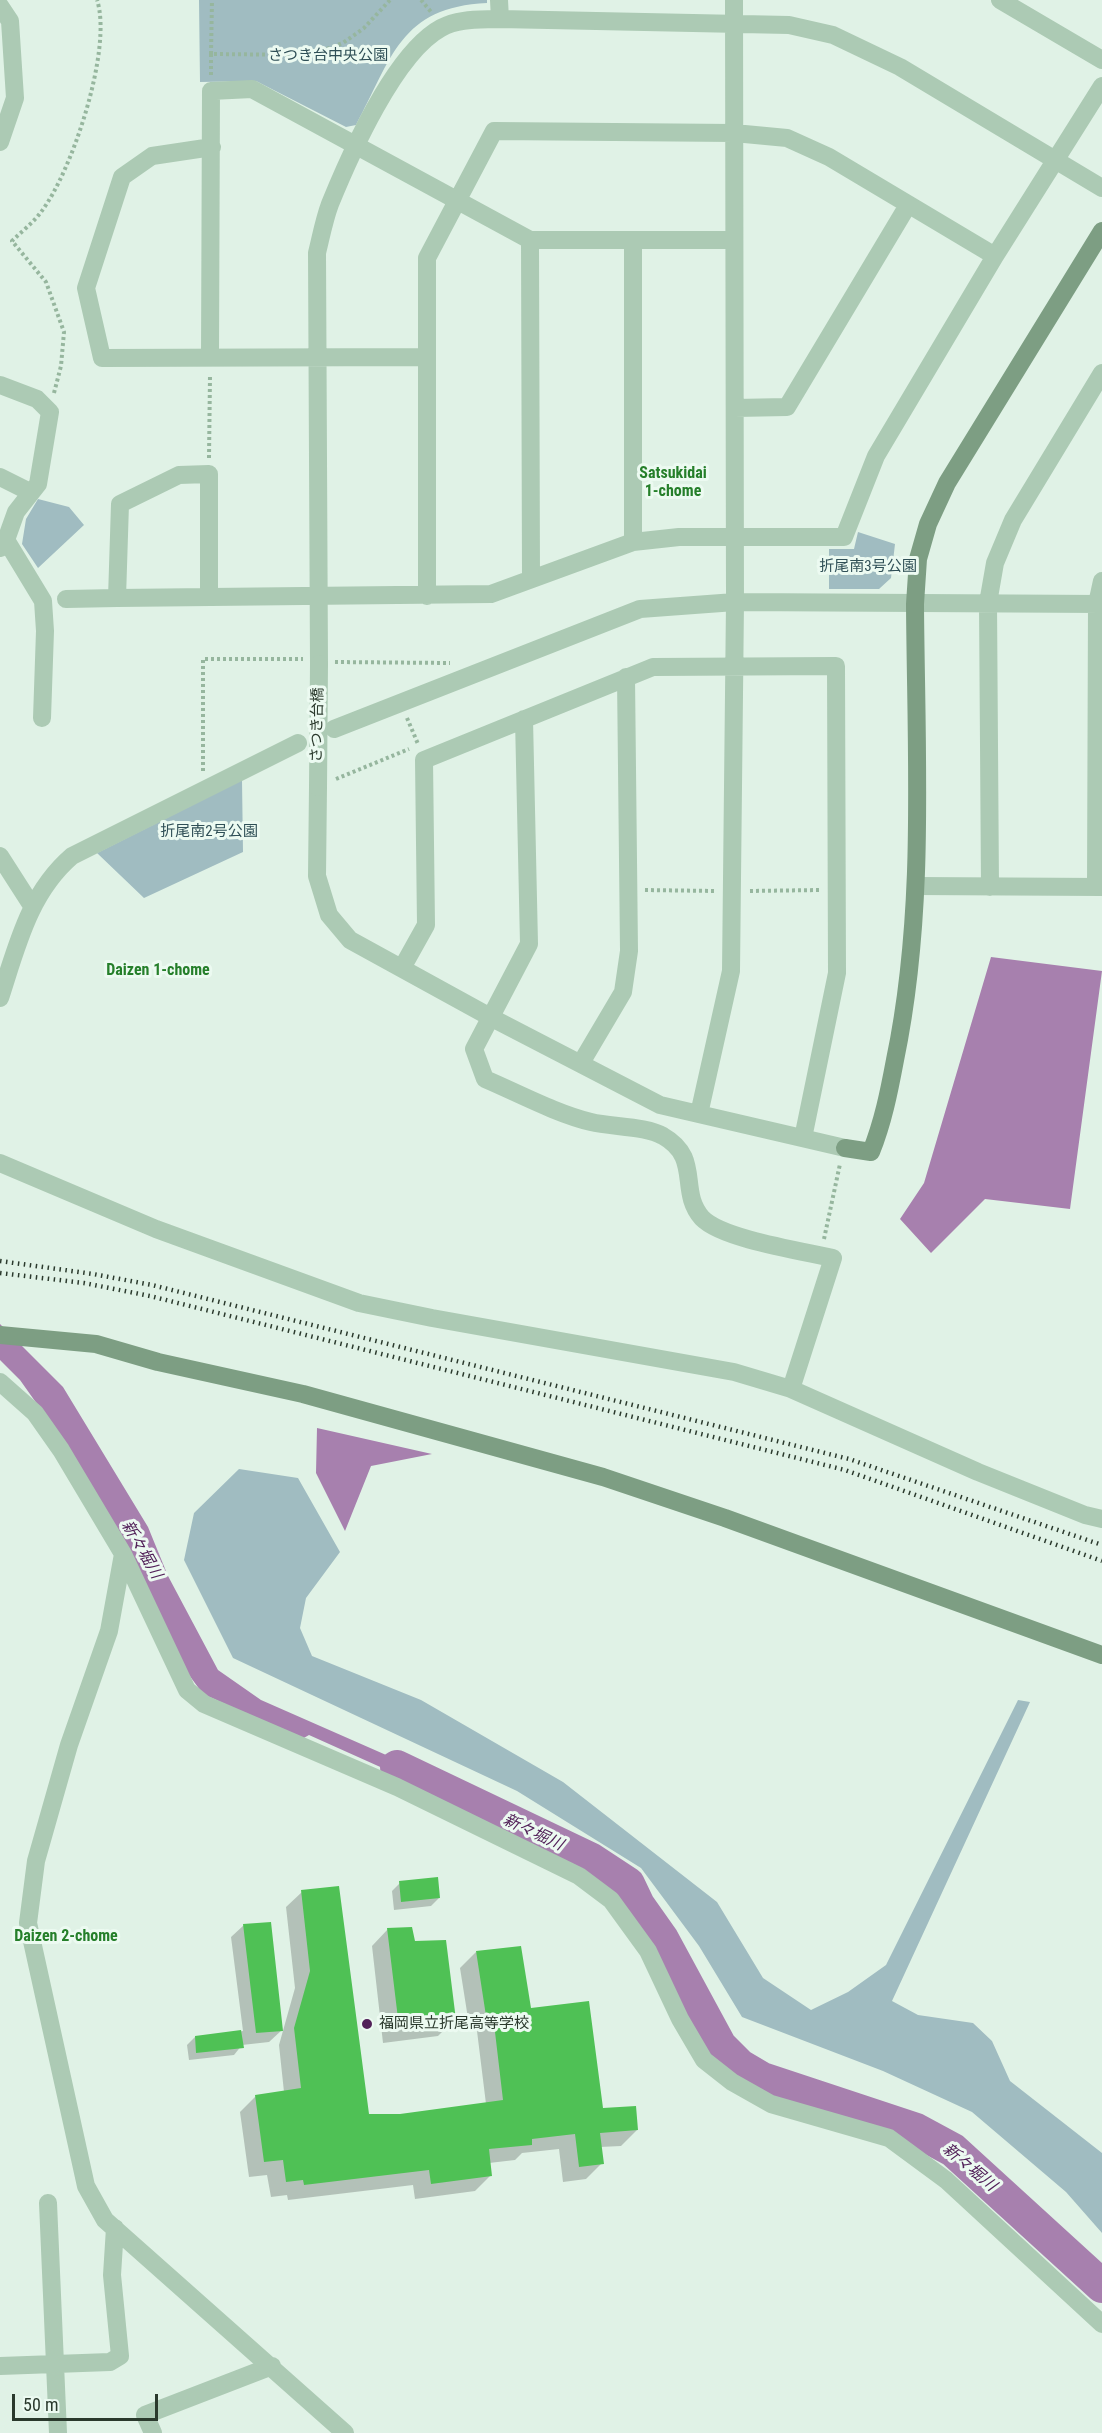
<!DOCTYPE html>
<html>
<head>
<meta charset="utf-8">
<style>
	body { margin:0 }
	#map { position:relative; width:1102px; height:2433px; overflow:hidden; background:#e0f2e6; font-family:"Roboto Condensed",sans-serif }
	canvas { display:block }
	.scale { position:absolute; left:12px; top:2394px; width:146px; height:27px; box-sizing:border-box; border:3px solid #2a392c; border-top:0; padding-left:8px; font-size:18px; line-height:21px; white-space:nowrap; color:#2a392c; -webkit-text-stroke:4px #ecfaf1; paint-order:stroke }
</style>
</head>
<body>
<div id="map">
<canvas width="1102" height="2433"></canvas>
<div class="scale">50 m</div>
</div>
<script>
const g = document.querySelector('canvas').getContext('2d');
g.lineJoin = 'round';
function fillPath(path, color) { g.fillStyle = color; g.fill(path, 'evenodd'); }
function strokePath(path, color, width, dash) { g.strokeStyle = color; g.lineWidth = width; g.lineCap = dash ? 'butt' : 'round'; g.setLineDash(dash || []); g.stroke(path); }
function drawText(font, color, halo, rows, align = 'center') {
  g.font = font + ' "Roboto Condensed","Noto Sans JP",sans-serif'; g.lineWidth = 6; g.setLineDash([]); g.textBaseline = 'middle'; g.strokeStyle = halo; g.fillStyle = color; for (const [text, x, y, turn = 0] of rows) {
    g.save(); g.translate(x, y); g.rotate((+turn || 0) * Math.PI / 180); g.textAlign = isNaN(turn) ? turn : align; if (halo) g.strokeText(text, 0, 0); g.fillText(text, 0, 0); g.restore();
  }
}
const green = new Path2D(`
	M 199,0 L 487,0 L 487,3 C 400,7 392,58 356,125 L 346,127 L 256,81 L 200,82 Z
	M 38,499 L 69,507 L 84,525 L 38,568 L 22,544 L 26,519 Z
	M 858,532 L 895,544 L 891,578 L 879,589 L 829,589 L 829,549 L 854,549 Z
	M 242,780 L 243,852 L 144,898 L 97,853 Z
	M 239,1469 L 298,1478 L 340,1552 L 306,1598 L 300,1628 L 312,1656 L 421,1700 L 563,1782 L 717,1902 L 763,1978 L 811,2010 L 848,1992 L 886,1965 L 1018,1700 L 1030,1702 L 892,2001 L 918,2015 L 973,2023 L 992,2041 L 1010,2081 L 1102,2153 L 1102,2233 L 1066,2192 L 972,2112 L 883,2071 L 742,2017 L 699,1946 L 641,1868 L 517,1791 L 233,1658 L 184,1560 L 194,1513 Z`);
const water = new Path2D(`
	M 991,957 L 1102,971 L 1070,1209 L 985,1199 L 931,1253 L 900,1219 L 924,1183 Z
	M 0,1324 L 63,1387 L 148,1527 L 168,1576 L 218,1670 L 261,1700 L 443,1780 L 436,1792 L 309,1735 L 302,1739 L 203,1694 L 189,1675 L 64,1442 L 20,1380 L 0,1360 Z
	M 317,1428 L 432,1454 L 371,1466 L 345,1531 L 316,1473 Z`);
const shadow = new Path2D(`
	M 400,1883 L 439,1898 L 431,1906 L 394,1910 L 392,1891 Z
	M 302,1892 L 368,2116 L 400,2115 L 486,2104 L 477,2031 L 470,2031 L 460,1968 L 476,1952 L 530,2010 L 601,2110 L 637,2130 L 621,2146 L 600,2147 L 602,2163 L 586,2179 L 563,2182 L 559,2149 L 522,2153 L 515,2160 L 489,2163 L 491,2175 L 475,2191 L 415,2199 L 413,2185 L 288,2200 L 287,2195 L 271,2197 L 267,2175 L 249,2177 L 240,2112 L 256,2096 L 284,2092 L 279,2045 L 295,1988 L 286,1907 Z
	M 244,1925 L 282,2030 L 269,2042 L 242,2045 L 234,2055 L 189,2060 L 187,2045 L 195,2037 L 243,2031 L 231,1937 Z
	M 388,1929 L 413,1943 L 454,2020 L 438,2036 L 383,2043 L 372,1946 Z`);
const river = new Path2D(`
	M 397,1767 L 590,1859 L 628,1884 L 638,1905 L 662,1939 L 720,2046 L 740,2066 L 762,2079 L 916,2130 L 953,2150 L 1102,2286`);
const building = new Path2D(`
	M 438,1877 L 440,1898 L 401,1902 L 399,1881 Z
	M 339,1886 L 369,2114 L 400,2114 L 503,2100 L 493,2015 L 486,2016 L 476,1951 L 521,1946 L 531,2008 L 589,2001 L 603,2108 L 636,2106 L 638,2130 L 600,2133 L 604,2164 L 579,2167 L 575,2134 L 532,2139 L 532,2145 L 489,2149 L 492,2176 L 431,2184 L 429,2170 L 304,2185 L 303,2180 L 286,2182 L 283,2160 L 264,2162 L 255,2095 L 301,2088 L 294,2028 L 310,1971 L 301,1890 Z
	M 271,1922 L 283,2031 L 256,2033 L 243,1924 Z
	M 412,1927 L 415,1941 L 446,1940 L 456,2020 L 399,2027 L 387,1928 Z
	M 241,2030 L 244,2048 L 196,2053 L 195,2036 Z`);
const path = new Path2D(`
	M 421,0 L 432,13
	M 211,54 L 212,0
	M 211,75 L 211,54 L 310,55 L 343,43 L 364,28 L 390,0
	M 54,393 L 61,366 L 64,332 L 46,282 L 12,241 C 21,232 33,223 41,212 C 72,172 113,48 97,0
	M 209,458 L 210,376
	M 335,662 L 450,663
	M 407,718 L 418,744
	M 203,771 L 203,659 L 303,659
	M 336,779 L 409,749
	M 645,890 L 716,891
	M 750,891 L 821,890
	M 824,1239 L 840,1164`);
const street = new Path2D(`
	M 499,0 L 500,19
	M 1000,0 L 1102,60
	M 0,6 L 10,21 L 15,98 L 0,142
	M 212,147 L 152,156 L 122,177 L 86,288 L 102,358 L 426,357
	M 530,240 L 531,578
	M 210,357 L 211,91 L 252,89 L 530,240 L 734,240
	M 0,385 L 37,399 L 50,412 L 38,484 L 16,512 L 6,540 L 0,548
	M 735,408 L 787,407 L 908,205
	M 0,477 L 30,492
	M 6,540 L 43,601 L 45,631 L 42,718
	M 633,542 L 633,242
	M 209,596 L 209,474 L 179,475 L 120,504 L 117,598 L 491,594 L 633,542 L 679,537 L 844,537 L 876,456 L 995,256 L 1102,86
	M 427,596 L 427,258 L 494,131 L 734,133 L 787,138 L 829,157 L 995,256
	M 66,599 L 117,598
	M 319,664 L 317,253 C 321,237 324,220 330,204 C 350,155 395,53 441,28 C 459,18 480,20 500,19 L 789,25 L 833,35 L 900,67 L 1102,188
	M 524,719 L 529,944 L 474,1049 L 485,1079 C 518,1093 557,1114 591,1122 C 611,1127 647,1126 663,1136 C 702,1158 678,1191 702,1218 C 722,1239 802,1251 833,1258 L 791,1389
	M 334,729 L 640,609 L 735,602 L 1102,604
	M 318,787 L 317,876 L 329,915 L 350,940 L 492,1018 L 660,1105 L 845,1148
	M 0,856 L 32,906
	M 916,886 L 1102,887
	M 990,887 L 988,603 L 995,563 L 1013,520 L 1102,373
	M 1096,887 L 1097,604 L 1102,581
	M 402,968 L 426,925 L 424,760 L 653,667 L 836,666 L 837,973 L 803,1138
	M 0,998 C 17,946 29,893 72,856 L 298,743
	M 581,1063 L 623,992 L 629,951 L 626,677
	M 699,1114 L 731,971 L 735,602 L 734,0
	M 0,1163 L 156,1229 L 359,1303 L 432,1318 L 734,1372 L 791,1389 L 978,1472 L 1085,1515 L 1102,1519
	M 0,1382 L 35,1413 L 61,1450 L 123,1554 L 187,1690 L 204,1704 L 397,1787 L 579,1876 L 611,1900 L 648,1951 L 680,2019 L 704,2060 L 732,2082 L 771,2104 L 889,2138 L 946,2180 L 1102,2324
	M 123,1554 L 109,1631 L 69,1745 L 36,1861 L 28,1923 L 86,2186 L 105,2220 L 345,2433
	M 48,2203 L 58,2433
	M 0,2366 L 110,2362 L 120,2356 L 112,2275 L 115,2228
	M 153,2433 L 145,2415 L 272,2366`);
const secondary = new Path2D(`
	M 845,1148 L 871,1152 C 883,1122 889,1092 895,1060 C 926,911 916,756 915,604 L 918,559 L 928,524 L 947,483 L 1102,231
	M 0,1335 L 96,1344 L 158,1362 L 303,1394 L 603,1477 L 725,1518 L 1102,1655`);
const rail = new Path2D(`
	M 0,1261 L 93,1274 L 152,1285 L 849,1459 L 1102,1545
	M 0,1273 L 84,1283 L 150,1296 L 845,1470 L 1102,1561`);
const streetBridge = new Path2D(`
	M 318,787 L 319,664`);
const markers = [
	[367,2024,6,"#522159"]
];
const parkNames = [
	["さつき台中央公園",328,56],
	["折尾南3号公園",868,567],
	["折尾南2号公園",209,832]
];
const streetNames = [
	["さつき台橋",318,725,-89]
];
const poiNames = [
	["福岡県立折尾高等学校",379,2024]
];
const neighbourhoodNames = [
	["Satsukidai",673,474],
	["1-chome",673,492],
	["Daizen 1-chome",158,971],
	["Daizen 2-chome",66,1937]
];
const waterNames = [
	["新々堀川",141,1550,60],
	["新々堀川",533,1833,25],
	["新々堀川",969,2168,40]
];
fillPath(green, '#a0bcc1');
fillPath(water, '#a780ae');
fillPath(shadow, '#0003');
strokePath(river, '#a780ae', 34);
fillPath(building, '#4fc155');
strokePath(path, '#96b69e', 4, [3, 3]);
strokePath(street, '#accab4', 18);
strokePath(secondary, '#7d9e83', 18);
strokePath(rail, '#2a392c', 4.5, [1.5, 4.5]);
strokePath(streetBridge, '#accab4', 18);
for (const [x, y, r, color] of markers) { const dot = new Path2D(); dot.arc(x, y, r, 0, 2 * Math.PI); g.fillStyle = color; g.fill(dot); strokePath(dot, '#ecfaf1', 2); }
drawText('15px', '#2f4f56', '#ecfaf1', parkNames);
drawText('15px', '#2a392c', '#ecfaf1', streetNames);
drawText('15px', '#2a392c', '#ecfaf1', poiNames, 'left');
drawText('bold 16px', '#257f2a', '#ecfaf1', neighbourhoodNames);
drawText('italic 16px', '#522159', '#ecfaf1', waterNames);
</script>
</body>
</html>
